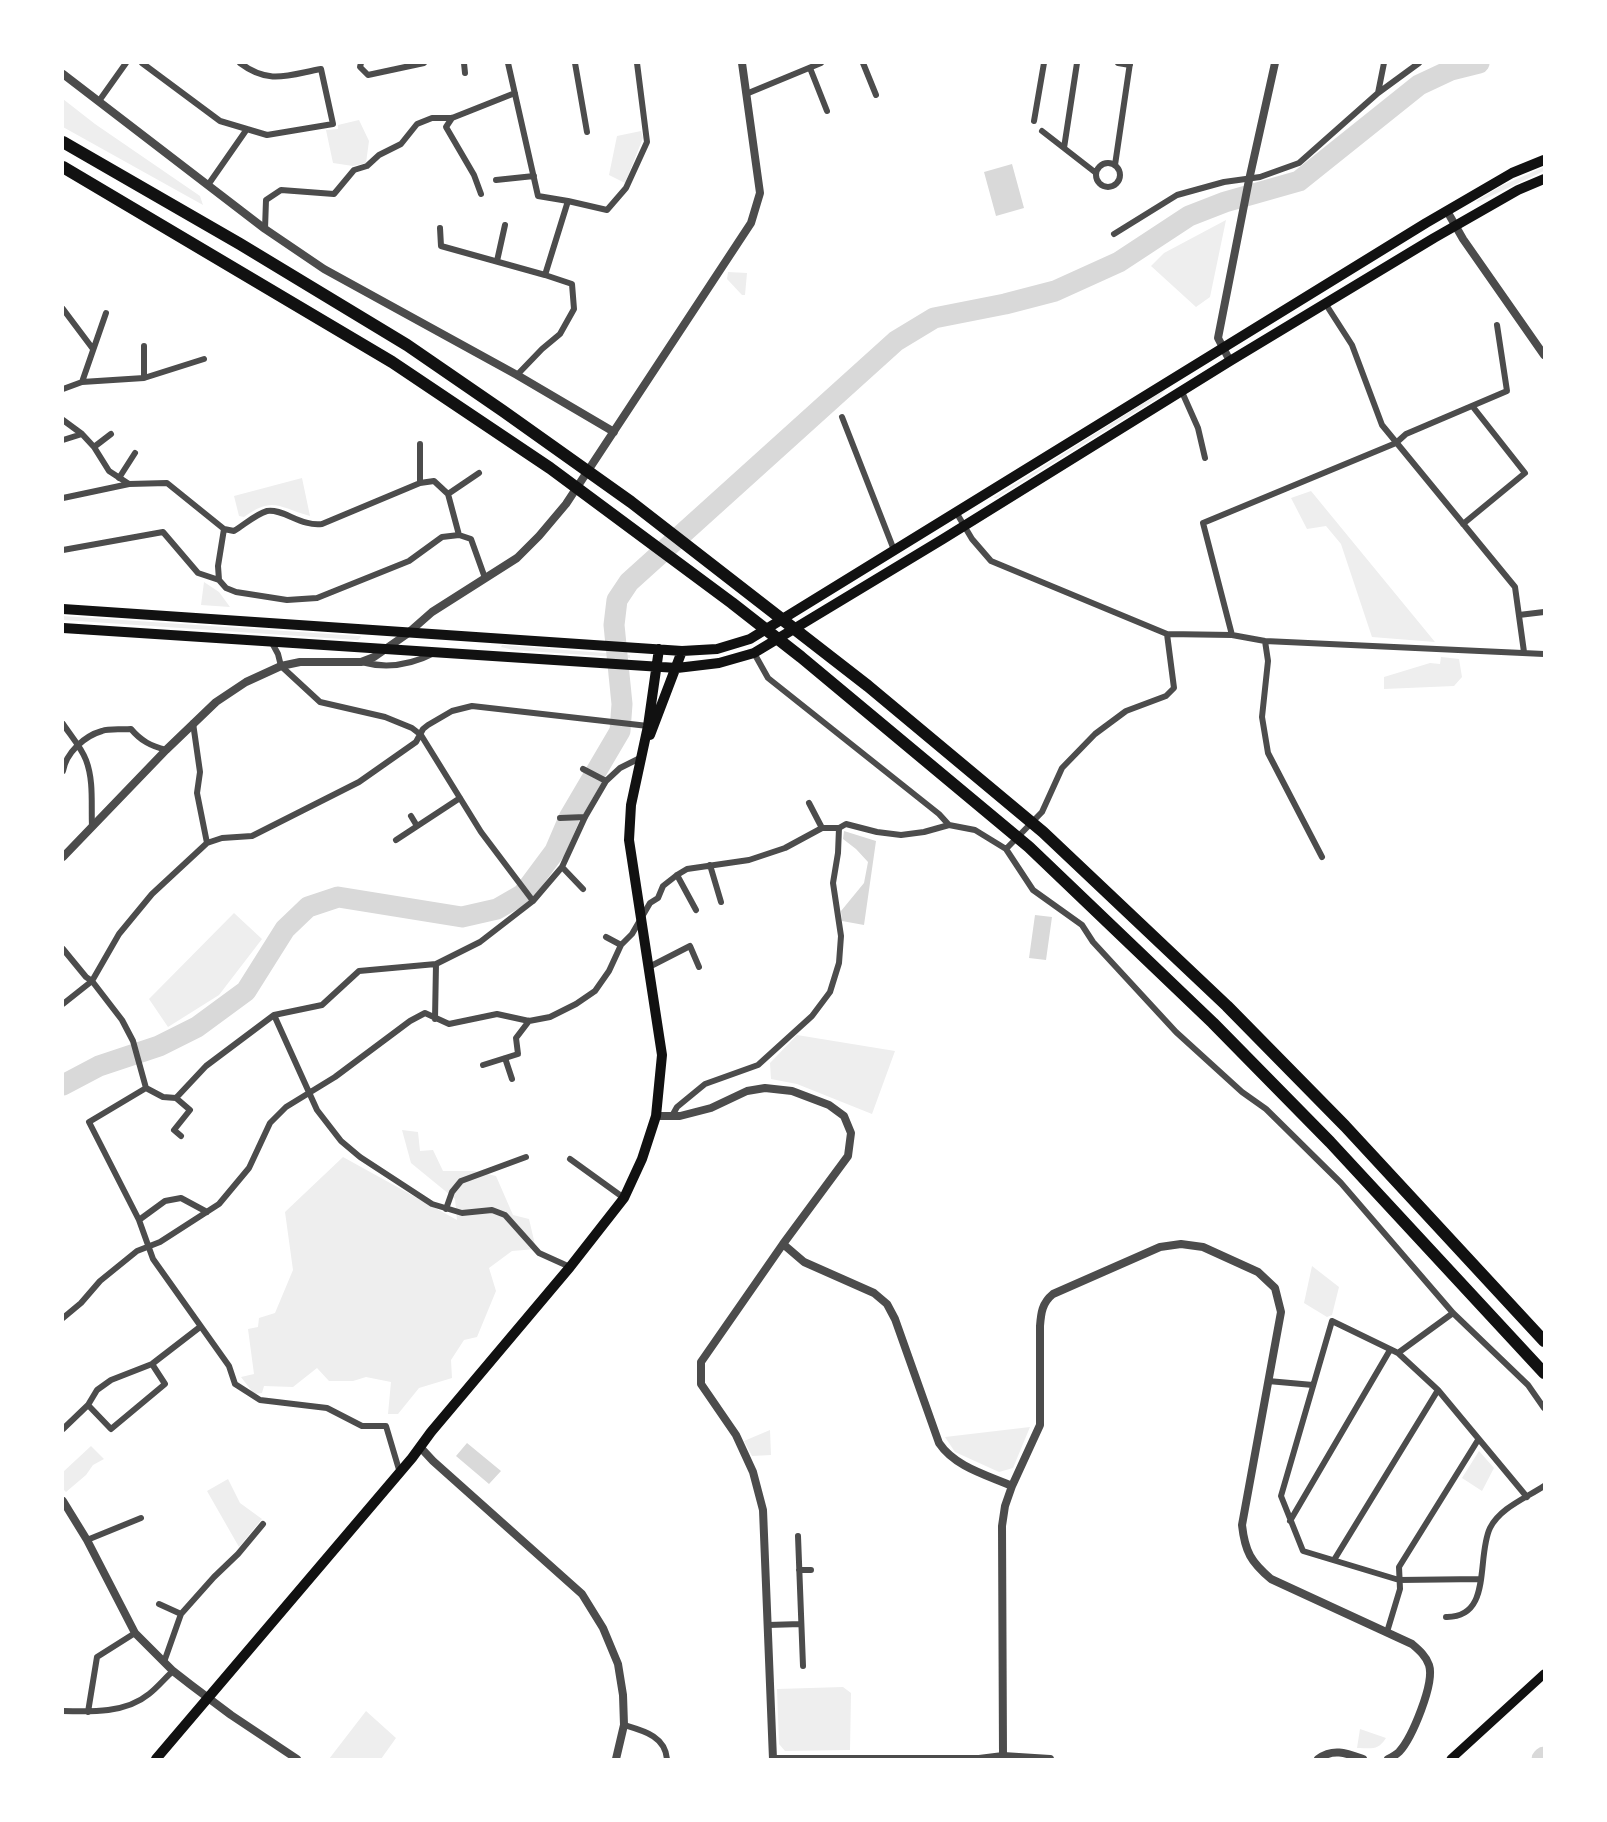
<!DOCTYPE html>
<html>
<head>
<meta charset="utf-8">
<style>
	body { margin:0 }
	#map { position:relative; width:1607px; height:1822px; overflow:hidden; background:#fff; font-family:Overpass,sans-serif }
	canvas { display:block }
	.frame { position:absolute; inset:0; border:64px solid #fff; pointer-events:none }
</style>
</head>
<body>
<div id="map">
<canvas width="1607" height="1822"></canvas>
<div class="frame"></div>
</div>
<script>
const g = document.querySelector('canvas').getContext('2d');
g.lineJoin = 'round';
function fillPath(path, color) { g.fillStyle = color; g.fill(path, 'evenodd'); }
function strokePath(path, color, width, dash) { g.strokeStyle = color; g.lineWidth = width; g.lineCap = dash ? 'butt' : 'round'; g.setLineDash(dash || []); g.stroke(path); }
const green = new Path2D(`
	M 63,99 L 95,124 L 200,196 L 203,205 L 63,127 Z
	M 359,120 L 369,141 L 366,163 L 353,166 L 333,163 L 326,130 L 338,129 L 338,125 Z
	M 641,131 L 643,138 L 625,183 L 609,175 L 617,136 Z
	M 1544,167 L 1544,171 L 1478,202 L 1476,201 L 1501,186 Z
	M 1226,220 L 1210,297 L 1196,307 L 1151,266 L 1164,253 Z
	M 728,272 L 747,273 L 745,295 L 742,295 L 727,279 Z
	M 1166,389 L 1158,398 L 996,498 L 993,498 Z
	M 302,478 L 310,516 C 278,507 273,496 244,517 L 239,516 L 234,496 Z
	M 1311,491 L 1435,642 L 1372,637 L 1341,544 L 1326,526 L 1307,529 L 1291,498 Z
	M 204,582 L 219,592 L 230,607 L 201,605 Z
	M 63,616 L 360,636 L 361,637 L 358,640 L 63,620 Z
	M 502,645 L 630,655 L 630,658 L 514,650 L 501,647 Z
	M 1441,657 L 1459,659 L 1462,677 L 1454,686 L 1384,689 L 1384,677 L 1430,663 L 1440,664 Z
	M 234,913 L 262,939 L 219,995 L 168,1027 L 149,999 Z
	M 797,1035 L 895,1051 L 872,1114 L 797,1084 L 771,1079 L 770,1063 Z
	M 402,1130 L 418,1132 L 420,1151 L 433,1150 L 443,1171 L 474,1171 L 496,1176 L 513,1215 L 529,1219 L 536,1249 L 512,1251 L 489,1268 L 496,1291 L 477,1337 L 464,1340 L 451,1360 L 452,1378 L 419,1388 L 398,1414 L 388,1414 L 391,1382 L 366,1377 L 353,1381 L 329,1381 L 317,1368 L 293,1387 L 264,1386 L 262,1393 L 254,1394 L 241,1377 L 254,1374 L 248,1329 L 258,1327 L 259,1318 L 275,1313 L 293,1270 L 285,1212 L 343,1157 L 457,1220 L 455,1199 L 411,1163 Z
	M 1312,1266 L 1339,1287 L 1332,1315 L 1327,1317 L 1304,1303 Z
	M 1030,1427 L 1013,1468 L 999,1472 L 955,1452 L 945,1437 Z
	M 770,1430 L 771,1455 L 752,1456 L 744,1441 Z
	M 91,1446 L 104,1459 L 93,1465 L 86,1475 L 66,1492 L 63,1489 L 63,1472 Z
	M 1479,1451 L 1494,1468 L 1482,1491 L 1462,1478 Z
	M 228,1479 L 240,1503 L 262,1519 L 239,1547 L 207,1491 Z
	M 843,1687 L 851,1693 L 850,1750 L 785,1751 L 779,1744 L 777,1689 Z
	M 366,1711 L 396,1738 L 381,1759 L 329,1759 Z
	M 1360,1729 L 1386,1738 C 1378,1751 1371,1748 1357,1748 Z`);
const water = new Path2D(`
	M 1012,164 L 1024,208 L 996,216 L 984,172 Z
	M 844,831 L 876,841 L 864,925 L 842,921 L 841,911 L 864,883 L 868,862 L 856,849 L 843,839 Z
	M 1035,915 L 1052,917 L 1046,960 L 1029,958 Z
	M 467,1443 L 501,1471 L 489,1484 L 456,1456 Z`);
const river = new Path2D(`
	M 63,1085 L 99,1066 L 159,1046 L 197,1027 L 246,991 L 285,929 L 308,907 L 338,897 L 462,917 L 497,909 L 523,894 L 555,851 L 570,816 L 620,731 L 622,704 L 614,625 L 617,600 L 629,582 L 896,341 L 934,318 L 1005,304 L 1055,291 L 1119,262 L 1189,216 L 1225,202 L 1299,181 L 1419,85 L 1451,70 L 1479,63
	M 1542,1759 L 1544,1757`);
const minor = new Path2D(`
	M 142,63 L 220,121 L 267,135 L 333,124 L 321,69 C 288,75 269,85 240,63
	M 361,63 L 360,67 L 368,75 L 424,63
	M 464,63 L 465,73
	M 508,63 L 538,196 L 568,201
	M 575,63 L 587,132
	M 863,63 L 876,95
	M 1118,63 L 1130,65
	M 810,68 L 827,111
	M 1378,93 L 1384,63
	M 746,94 L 821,63
	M 99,101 L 126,63
	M 452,118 L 446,127 L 474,175 L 481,194
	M 1034,121 L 1044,63
	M 1042,131 L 1096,173
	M 1064,148 L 1077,63
	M1096 175a12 12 0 1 1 24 0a12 12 0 1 1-24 0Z
	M 1115,165 L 1130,63
	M 496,180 L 534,176
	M 208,185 L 247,129
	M 440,228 L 441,246 L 545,275
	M 265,229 L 266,200 L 281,190 L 334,194 L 354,170 L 367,166 L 379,155 L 401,144 L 417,124 L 432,118 L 452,118 L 515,93
	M 1114,234 L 1177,195 L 1224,182 L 1260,177 L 1299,163 L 1378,93 L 1419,63
	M 497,261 L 505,225
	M 1325,303 L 1352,345 L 1382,425 L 1515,587 L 1524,652
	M 63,309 L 93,349
	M 144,346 L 144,378
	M 517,375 L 542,349 L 560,334 L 574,309 L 572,284 L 545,275 L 568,201 L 607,210 L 626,188 L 647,142 L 637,63
	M 82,382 L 106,313
	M 63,389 L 82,382 L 144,378 L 204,359
	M 1182,392 L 1198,428 L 1205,458
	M 842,417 L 894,550
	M 63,420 L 82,434 L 94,447 L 109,471 L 129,484 L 167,483 L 224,529 L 218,566 L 219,580 L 226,588 L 236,592 L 287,600 L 317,598 L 409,561 L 442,537 L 459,535 L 471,539 L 485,578
	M 63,440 L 82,434
	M 94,447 L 111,434
	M 119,478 L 135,453
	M 420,483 L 420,444
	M 448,494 L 479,473
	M 63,498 L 129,484
	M 956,512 L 972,539 L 991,561 L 1167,634 L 1232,635 L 1265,641 L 1544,654
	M 1463,524 L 1525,473 L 1473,407
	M 224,529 L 234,531 C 244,525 256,514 267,511 C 282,508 302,527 322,524 L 420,483 L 434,481 L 448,494 L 459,535
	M 63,550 L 163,532 L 198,573 L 219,580
	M 1519,615 L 1544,612
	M 1232,635 L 1203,523 L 1396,443 L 1406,434 L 1507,391 L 1497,325
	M 271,641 L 278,654 L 281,666 L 320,702 L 385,717 L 412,728 L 421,735 L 481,832 L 533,901
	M 1265,641 L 1268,661 L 1262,717 L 1268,753 L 1322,857
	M 754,653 L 768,678 L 939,814 L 949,825
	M 361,662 C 387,669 411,665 434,653
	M 193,723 L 200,772 L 197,793 L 207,843
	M 63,724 C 71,736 81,747 86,760 C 94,781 91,805 92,826
	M 583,769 L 606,781
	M 63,771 C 66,753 84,736 102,731 C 110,728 122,730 131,729 C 141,741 151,746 166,750
	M 809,803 L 822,828
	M 411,816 L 417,826
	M 560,818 L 585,817
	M 396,840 L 460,798
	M 1006,849 L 1042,812 L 1062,768 L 1095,734 L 1126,711 L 1166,696 L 1174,688 L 1167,634
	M 710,865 L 721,902
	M 562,867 L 583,889
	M 677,875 L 696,910
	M 606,937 L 621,945
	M 63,949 L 86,977 L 92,981 L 122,1020 L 133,1041 L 146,1088 L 89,1122 L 139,1220 L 153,1259 L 229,1366 L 235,1384 L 260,1400 L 327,1408 L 362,1426 L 386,1426 L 400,1473
	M 649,967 L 690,946 L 699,967
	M 63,1004 L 92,981 L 119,934 L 152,894 L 207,843 L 222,838 L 252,836 L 359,782 L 416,742 L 423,729 L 428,725 L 452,711 L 472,706 L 648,726
	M 274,1015 L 317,1110 L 341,1141 L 360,1157 L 432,1204 L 462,1213 L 492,1210 L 505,1215 L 539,1253 L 570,1267
	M 435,1019 L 436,964
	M 505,1058 L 512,1079
	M 483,1065 L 518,1054 L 516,1038 L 529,1021
	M 146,1088 L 163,1097 L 176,1098 L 206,1066 L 274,1015 L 322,1005 L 359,971 L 436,964 L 480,942 L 533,901 L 562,867 L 585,817 L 606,781 L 620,768 L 640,758
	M 176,1098 L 190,1110 L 174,1130 L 181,1136
	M 672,1116 L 677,1107 L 705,1084 L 758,1065 L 812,1016 L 830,992 L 839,963 L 841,936 L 833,883 L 838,853 L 839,828
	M 570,1159 L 624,1198
	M 446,1209 L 452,1192 L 461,1181 L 526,1157
	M 139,1220 L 165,1201 L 181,1198 L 207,1212
	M 63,1318 L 81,1303 L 100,1281 L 137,1251 L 160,1242 L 219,1204 L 249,1168 L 270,1123 L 286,1107 L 335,1077 L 410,1021 L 425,1013 L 449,1024 L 497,1014 L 529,1021 L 550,1017 L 576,1004 L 595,991 L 609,971 L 621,945 L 632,934 L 650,903 L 658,898 L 663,886 L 677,875 L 687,869 L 749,860 L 785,848 L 822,828 L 839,828 L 846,824 L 877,832 L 901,835 L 924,832 L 949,825 L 975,830 L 1006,849 L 1033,890 L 1082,925 L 1093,942 L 1176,1032 L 1242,1092 L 1266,1109 L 1341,1183 L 1453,1313 L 1528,1385 L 1544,1408
	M 1398,1353 L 1453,1313
	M 1268,1381 L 1313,1385
	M 88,1405 L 111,1429 L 165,1384 L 152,1364
	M 63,1429 L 88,1405 L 97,1390 L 111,1380 L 152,1364 L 200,1327
	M 1290,1521 L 1390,1350
	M 798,1536 L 803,1666
	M 87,1540 L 141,1518
	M 1334,1560 L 1438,1390
	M 799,1570 L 811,1570
	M 1481,1579 L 1399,1580 L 1303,1551 L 1281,1496 L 1332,1321 L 1398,1353 L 1438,1390 L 1527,1497
	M 159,1604 L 181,1614
	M 1446,1617 C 1493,1618 1476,1557 1490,1528 C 1500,1508 1526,1498 1544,1486
	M 768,1625 L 801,1624
	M 1387,1632 L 1400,1589 L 1399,1567 L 1478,1440
	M 164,1662 L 181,1614 L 214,1577 L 238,1554 L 263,1524
	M 63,1711 C 92,1712 126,1713 149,1694 C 158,1687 165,1678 173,1671
	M 88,1712 L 97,1657 L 135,1633
	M 624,1725 C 644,1731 665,1736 667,1759`);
const tertiary = new Path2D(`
	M 63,74 L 265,229 L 324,269 L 517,375 L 614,432
	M 1447,211 L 1463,239 L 1544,355
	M 1230,361 L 1218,338 L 1249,180 L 1275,63
	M 63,857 L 166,750 L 216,702 L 246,682 L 281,666 L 300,662 L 361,662 L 374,657 L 407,634 L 432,612 L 517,558 L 539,536 L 566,504 L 751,223 L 760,193 L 742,63
	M 656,1116 L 680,1116 L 711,1108 L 747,1091 L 765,1088 L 792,1091 L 829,1105 L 844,1116 L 851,1133 L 848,1156 L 783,1244 L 701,1362 L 701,1384 L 736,1435 L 753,1472 L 763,1510 L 773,1759 L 979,1759 L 1003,1756 L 1050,1759
	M 783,1244 L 804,1262 L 874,1293 L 887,1304 L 895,1319 L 939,1443 C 955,1467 987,1475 1012,1486
	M 420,1447 L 433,1461 L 582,1594 L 603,1628 L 618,1664 L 623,1695 L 624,1725 L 616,1759
	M 63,1501 L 87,1540 L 135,1633 L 173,1671 L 191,1685 L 231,1715 L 297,1759
	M 1003,1756 L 1002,1526 L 1005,1506 L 1012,1486 L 1040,1425 L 1040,1326 C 1041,1313 1042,1303 1053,1294 L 1160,1247 L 1181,1244 L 1203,1247 L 1258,1272 L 1275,1288 L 1281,1312 L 1242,1525 C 1245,1552 1251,1562 1271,1579 L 1412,1644 C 1419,1650 1426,1656 1429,1665 C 1435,1683 1412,1738 1399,1752 C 1396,1755 1392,1757 1388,1759
	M 1318,1759 C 1333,1748 1346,1753 1363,1759`);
const secondary = new Path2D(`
	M 1451,1759 L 1544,1674`);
const primary = new Path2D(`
	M 63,609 L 682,651 L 717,649 L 750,639 L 1426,223 L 1512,173 L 1544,160
	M 63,628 L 677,668 L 719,663 L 754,653 L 943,539 L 1230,361 L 1434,238 L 1518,190 L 1544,179
	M 650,735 L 682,651
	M 156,1759 L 412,1458 L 431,1432 L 570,1267 L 624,1198 L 642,1159 L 656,1116 L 662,1055 L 629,840 L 631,805 L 648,726 L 659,649`);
const motorway = new Path2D(`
	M 63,142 L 240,244 L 407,345 L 503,411 L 631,502 L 868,686 L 1043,832 L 1227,1006 L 1345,1126 L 1544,1341
	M 63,167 L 392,362 L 550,468 L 732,603 L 801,657 L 1029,847 L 1213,1023 L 1330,1142 L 1544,1373`);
fillPath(green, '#eee');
fillPath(water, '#d9d9d9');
strokePath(river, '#d9d9d9', 21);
strokePath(minor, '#4c4c4c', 6);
strokePath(tertiary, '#4c4c4c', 8);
strokePath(secondary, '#111', 9);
strokePath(primary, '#111', 10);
strokePath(motorway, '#111', 12);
</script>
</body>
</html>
